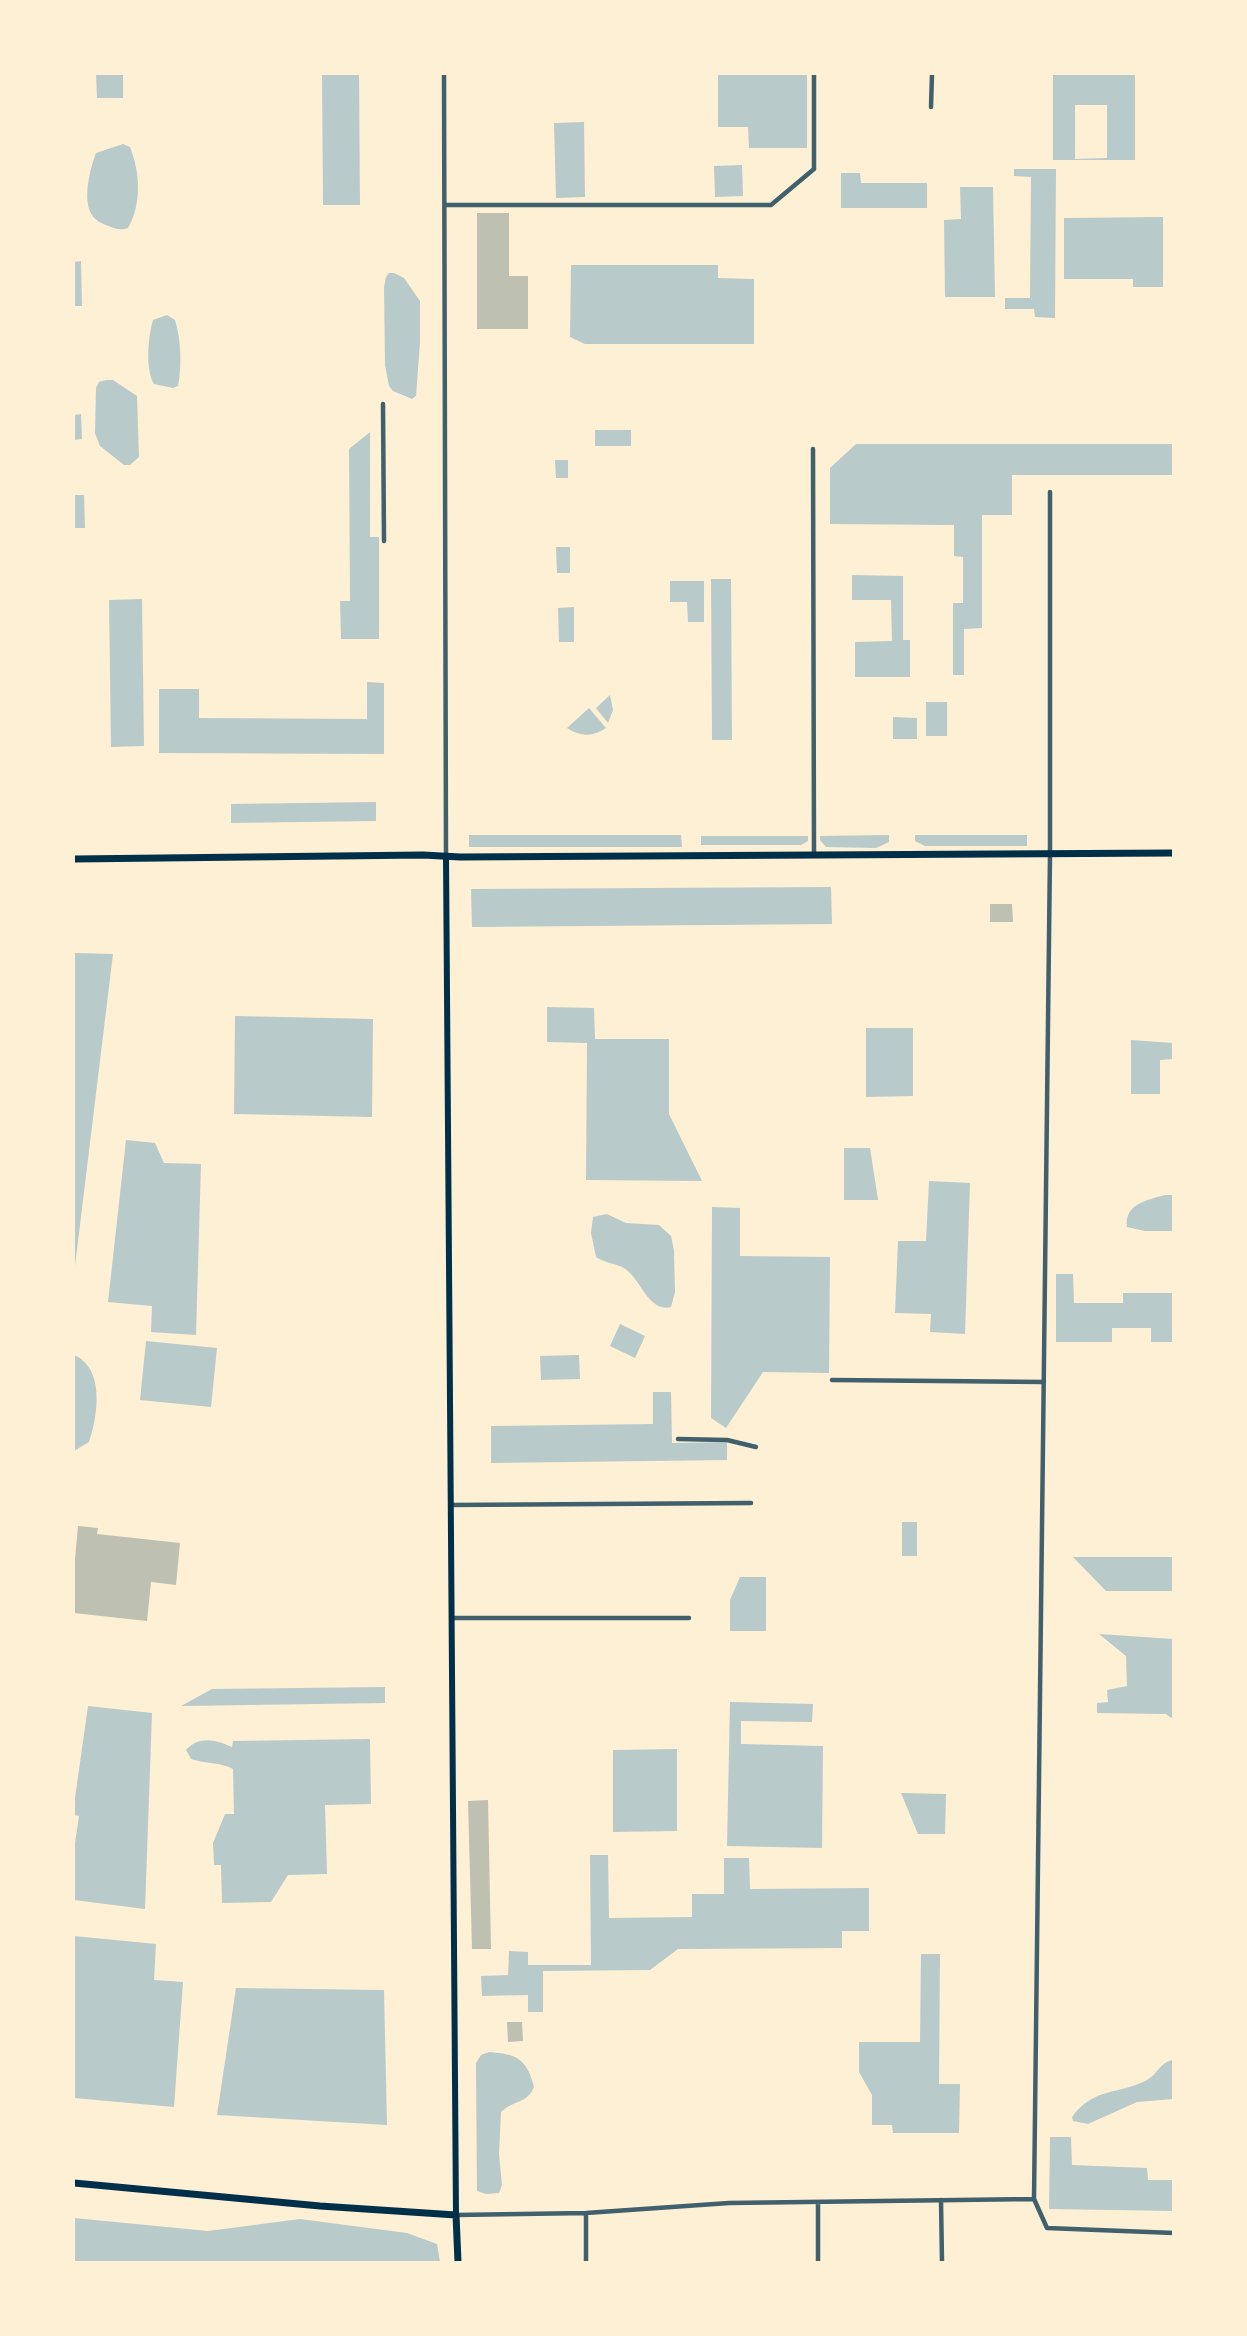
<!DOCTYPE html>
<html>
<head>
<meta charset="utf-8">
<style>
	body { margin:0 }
	#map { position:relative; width:1247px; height:2336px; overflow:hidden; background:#fdf0d5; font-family:"Source Sans 3",sans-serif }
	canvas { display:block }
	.frame { position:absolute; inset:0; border:75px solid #fdf0d5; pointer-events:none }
</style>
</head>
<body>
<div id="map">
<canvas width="1247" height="2336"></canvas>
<div class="frame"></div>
</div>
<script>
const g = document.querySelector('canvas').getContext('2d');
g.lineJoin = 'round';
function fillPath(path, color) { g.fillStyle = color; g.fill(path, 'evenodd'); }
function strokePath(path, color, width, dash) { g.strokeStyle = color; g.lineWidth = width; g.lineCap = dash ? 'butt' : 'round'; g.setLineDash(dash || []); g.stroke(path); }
const green = new Path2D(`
	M 96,74 L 123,74 L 123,98 L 97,98 Z
	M 322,74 L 359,74 L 360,205 L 323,205 Z
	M 718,74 L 807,74 L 807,148 L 749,148 L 748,127 L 718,127 Z
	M 1053,74 L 1135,74 L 1135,160 L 1053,160 ZM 1075,105 L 1107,105 L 1107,158 L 1075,159 Z
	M 584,122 L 585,197 L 556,198 L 554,123 Z
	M 123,144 L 130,147 C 140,172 142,204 128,228 C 120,231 114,228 106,225 C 101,223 95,220 92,215 C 82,200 90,169 96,153 Z
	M 742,165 L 743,196 L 715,197 L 714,166 Z
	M 1014,169 L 1056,169 L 1055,318 L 1035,317 L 1034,309 L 1005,309 L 1005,298 L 1030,298 L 1031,177 L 1014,176 Z
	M 841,173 L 860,173 L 861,183 L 927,183 L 927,208 L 841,208 Z
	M 960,187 L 993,187 L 995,297 L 945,297 L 944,220 L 961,219 Z
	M 1163,217 L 1163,287 L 1133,287 L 1133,279 L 1064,279 L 1064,218 Z
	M 81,261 L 82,306 L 74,306 L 74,262 Z
	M 571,265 L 718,265 L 718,278 L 754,279 L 754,344 L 585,344 L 570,337 Z
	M 389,273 L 394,273 L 404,278 L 420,301 L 420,342 L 416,396 L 412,399 L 393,391 L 389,386 L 385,365 L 384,287 L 386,277 Z
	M 167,315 L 175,320 C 181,340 182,365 178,386 L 173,388 L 154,384 C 145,368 148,338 153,320 Z
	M 106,380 L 113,380 L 137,396 L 139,457 L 130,465 L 124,465 L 100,446 L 95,433 L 96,388 L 99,382 Z
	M 81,414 L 82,439 L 74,440 L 74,415 Z
	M 595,430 L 631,430 L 631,446 L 595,446 Z
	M 370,432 L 370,537 L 379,537 L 379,639 L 341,639 L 340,601 L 350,601 L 349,449 Z
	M 856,444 L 1173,444 L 1173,475 L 1012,475 L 1012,515 L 982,515 L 982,628 L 964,629 L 964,675 L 953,675 L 953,603 L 963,603 L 963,557 L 954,556 L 954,525 L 830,524 L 830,468 Z
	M 568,460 L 568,478 L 556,478 L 555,460 Z
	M 74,495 L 84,495 L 85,528 L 74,528 Z
	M 556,547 L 570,547 L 570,573 L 557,573 Z
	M 852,575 L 903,576 L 903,640 L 910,640 L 910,677 L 855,677 L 855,642 L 892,641 L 891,600 L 852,600 Z
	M 731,579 L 732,740 L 712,740 L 711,579 Z
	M 670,581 L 704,581 L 704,622 L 688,622 L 687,602 L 670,602 Z
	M 142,599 L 144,746 L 111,747 L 109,600 Z
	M 574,607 L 574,642 L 559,642 L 558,608 Z
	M 367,682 L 384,683 L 384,754 L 159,753 L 159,689 L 199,689 L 199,718 L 367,719 Z
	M 610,695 L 613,710 L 608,723 L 596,708 Z
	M 926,702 L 947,702 L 947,736 L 926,736 Z
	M 589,708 L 606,728 C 593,737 581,737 567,728 Z
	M 893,717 L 917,718 L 917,739 L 893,739 Z
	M 376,802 L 376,821 L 231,823 L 231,804 Z
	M 469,835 L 681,835 L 682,847 L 469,847 Z
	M 889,835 L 889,842 L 876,848 L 826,847 L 820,840 L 820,836 Z
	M 915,835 L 1027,835 L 1027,846 L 925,846 L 915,841 Z
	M 701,836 L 808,836 L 808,841 L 801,845 L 701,845 Z
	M 831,887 L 832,924 L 472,927 L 471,889 Z
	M 74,953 L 113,954 L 74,1274 Z
	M 547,1007 L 594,1008 L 595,1039 L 669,1039 L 669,1114 L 702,1181 L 586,1180 L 587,1043 L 547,1042 Z
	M 235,1016 L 373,1019 L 372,1117 L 234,1114 Z
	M 866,1028 L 913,1028 L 913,1096 L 866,1097 Z
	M 1131,1040 L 1173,1043 L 1173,1059 L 1160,1060 L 1160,1094 L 1131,1094 Z
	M 126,1140 L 155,1143 L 164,1163 L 201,1164 L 196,1335 L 151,1332 L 152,1306 L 108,1302 Z
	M 844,1148 L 870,1148 L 878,1200 L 844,1200 Z
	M 929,1181 L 970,1183 L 965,1334 L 930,1332 L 931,1314 L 895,1313 L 898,1241 L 926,1241 Z
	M 1165,1195 L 1173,1195 L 1173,1231 L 1145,1231 L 1127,1227 C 1124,1204 1147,1200 1165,1195 Z
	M 712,1207 L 740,1208 L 740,1256 L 830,1257 L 829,1373 L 763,1372 L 726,1428 L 711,1418 Z
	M 607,1214 L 626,1223 L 659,1225 L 671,1236 L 674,1251 L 675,1292 L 671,1307 C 647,1313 640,1275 622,1267 C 613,1263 605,1263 596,1257 L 591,1233 L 593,1217 Z
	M 1056,1274 L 1073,1274 L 1074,1303 L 1123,1303 L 1123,1293 L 1173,1293 L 1173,1342 L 1151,1342 L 1151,1328 L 1112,1328 L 1112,1342 L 1056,1342 Z
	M 620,1324 L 645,1336 L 635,1358 L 610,1346 Z
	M 146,1341 L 217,1348 L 211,1407 L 140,1400 Z
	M 74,1355 C 105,1368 98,1416 89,1442 L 74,1451 Z
	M 579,1355 L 580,1379 L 541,1380 L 540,1356 Z
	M 653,1392 L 671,1392 L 672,1443 L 727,1442 L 727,1460 L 491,1463 L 491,1426 L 653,1424 Z
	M 902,1522 L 917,1522 L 917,1556 L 902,1556 Z
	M 1073,1557 L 1173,1557 L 1173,1591 L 1106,1591 Z
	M 740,1577 L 766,1577 L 766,1631 L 730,1631 L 730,1600 Z
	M 1099,1634 L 1173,1639 L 1173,1719 L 1166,1714 L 1097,1713 L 1097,1703 L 1108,1702 L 1107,1690 L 1127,1686 L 1126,1656 Z
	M 385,1687 L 385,1703 L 181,1706 L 212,1689 Z
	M 730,1702 L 813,1704 L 812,1722 L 741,1721 L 741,1744 L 823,1746 L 822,1848 L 727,1846 Z
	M 88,1706 L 152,1713 L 145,1909 L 74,1900 L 74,1850 L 79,1816 L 74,1815 L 74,1805 Z
	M 370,1739 L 371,1804 L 325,1805 L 327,1874 L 288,1875 L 271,1902 L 222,1903 L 221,1865 L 214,1865 L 213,1843 L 225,1814 L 234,1814 L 233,1769 C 221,1762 205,1764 191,1759 L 186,1750 C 199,1735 217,1740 232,1747 L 233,1741 Z
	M 677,1749 L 677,1831 L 613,1832 L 613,1750 Z
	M 901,1793 L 946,1794 L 945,1834 L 918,1834 Z
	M 590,1855 L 608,1855 L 609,1918 L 692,1917 L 692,1894 L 724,1894 L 724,1858 L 749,1858 L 750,1889 L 869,1888 L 869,1931 L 842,1931 L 842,1948 L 678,1949 L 650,1970 L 543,1971 L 543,2012 L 528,2012 L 528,1995 L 482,1996 L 481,1976 L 508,1975 L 509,1951 L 528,1952 L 528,1965 L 591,1965 Z
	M 74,1936 L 156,1944 L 154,1980 L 183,1982 L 174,2107 L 74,2098 Z
	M 921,1954 L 940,1954 L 939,2084 L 960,2084 L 959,2133 L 893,2133 L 892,2125 L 872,2125 L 872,2095 L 859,2072 L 859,2042 L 920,2042 Z
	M 236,1988 L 384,1990 L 387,2125 L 217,2115 Z
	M 489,2052 C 517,2054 527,2059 534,2087 C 527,2104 513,2100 501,2112 L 499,2154 L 502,2185 L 499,2193 L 486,2194 L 477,2191 L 476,2073 L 476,2063 L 481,2055 Z
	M 1173,2060 L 1173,2099 L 1137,2102 L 1088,2124 L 1073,2121 L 1072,2117 C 1094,2087 1118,2095 1147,2080 C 1158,2074 1160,2062 1173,2060 Z
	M 1050,2137 L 1071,2137 L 1072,2165 L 1147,2168 L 1148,2180 L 1173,2180 L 1173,2211 L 1049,2209 Z
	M 74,2218 L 208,2231 L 300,2219 L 407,2233 L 437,2244 L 440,2262 L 74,2262 Z`);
const building = new Path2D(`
	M 477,213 L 509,213 L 509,276 L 528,276 L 528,329 L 477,329 Z
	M 990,904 L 1012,904 L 1013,922 L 990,922 Z
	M 78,1526 L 98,1528 L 97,1534 L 180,1543 L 176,1585 L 151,1582 L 147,1621 L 74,1613 L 74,1570 Z
	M 488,1800 L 491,1949 L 472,1949 L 468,1801 Z
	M 507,2022 L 522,2022 L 523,2041 L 508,2042 Z`);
const minor = new Path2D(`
	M 444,74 L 446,856
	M 931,107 L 932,74
	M 445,205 L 771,205 L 814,169 L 814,74
	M 383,404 L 384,541
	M 813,449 L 814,855
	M 1050,492 L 1050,854 L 1034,2199 L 1047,2228 L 1174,2233
	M 832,1380 L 1044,1382
	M 678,1439 L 727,1440 L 756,1447
	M 451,1505 L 751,1503
	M 452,1618 L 689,1618
	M 941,2200 L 942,2262
	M 456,2215 L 586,2213 L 729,2203 L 1034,2199
	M 586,2262 L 586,2213
	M 818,2262 L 818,2202`);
const secondary = new Path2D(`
	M 446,857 L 456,2215`);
const primary = new Path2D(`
	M 74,859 L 423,855 L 460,857 L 1174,853
	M 74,2183 L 320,2206 L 456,2215 L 458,2262`);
fillPath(green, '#b9caca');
fillPath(building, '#bec0b2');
strokePath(minor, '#3f606c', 4.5);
strokePath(secondary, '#003049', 6);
strokePath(primary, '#003049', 7);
</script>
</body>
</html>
